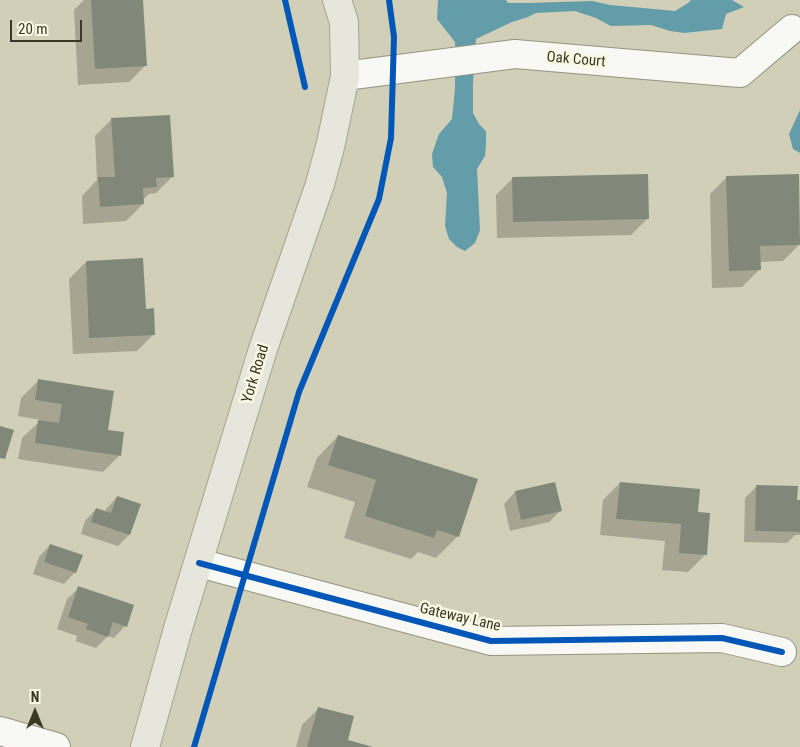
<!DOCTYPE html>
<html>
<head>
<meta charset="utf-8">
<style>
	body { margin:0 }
	#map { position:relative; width:800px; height:747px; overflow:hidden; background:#d1cfb7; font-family:"Roboto Condensed",sans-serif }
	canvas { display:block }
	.north { position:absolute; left:10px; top:687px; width:50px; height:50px; -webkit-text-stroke:4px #f9f8e2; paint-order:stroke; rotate:0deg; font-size:14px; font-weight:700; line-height:20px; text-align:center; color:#3a3827 }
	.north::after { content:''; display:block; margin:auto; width:18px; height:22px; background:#3a3827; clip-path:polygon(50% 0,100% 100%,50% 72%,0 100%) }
	.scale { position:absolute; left:10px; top:20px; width:72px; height:22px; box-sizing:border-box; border:2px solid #3a3827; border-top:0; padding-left:6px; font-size:15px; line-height:18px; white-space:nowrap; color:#3a3827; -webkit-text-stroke:4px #f9f8e2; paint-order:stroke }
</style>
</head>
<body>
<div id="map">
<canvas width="800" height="747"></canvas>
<div class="north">N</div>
<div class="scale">20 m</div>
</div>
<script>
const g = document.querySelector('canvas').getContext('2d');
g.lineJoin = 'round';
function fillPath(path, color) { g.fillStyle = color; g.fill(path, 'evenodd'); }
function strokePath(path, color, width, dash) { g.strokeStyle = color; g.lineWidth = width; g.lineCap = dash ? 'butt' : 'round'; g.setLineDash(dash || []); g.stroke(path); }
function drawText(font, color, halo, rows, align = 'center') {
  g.font = font + ' "Roboto Condensed",sans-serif'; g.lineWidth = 5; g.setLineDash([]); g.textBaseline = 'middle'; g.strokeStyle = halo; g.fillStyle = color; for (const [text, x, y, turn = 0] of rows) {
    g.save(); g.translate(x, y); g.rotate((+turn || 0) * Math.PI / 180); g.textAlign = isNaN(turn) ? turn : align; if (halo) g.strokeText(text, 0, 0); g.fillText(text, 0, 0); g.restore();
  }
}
const water = new Path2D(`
	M 438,0 L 506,0 L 508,3 L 528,3 L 592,1 L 610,5 L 675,11 L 688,3 L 691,0 L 732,0 L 744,7 L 726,14 L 722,29 L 684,33 L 670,31 L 651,25 L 611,26 L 596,18 L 575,11 L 536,13 L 528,17 L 512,22 L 476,39 L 473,83 L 473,113 L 479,124 L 486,131 L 486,144 L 485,156 L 477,169 L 480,230 L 475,243 L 465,251 L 457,247 L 449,239 L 445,226 L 447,193 L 442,177 L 433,167 L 432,154 L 439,134 L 452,119 L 455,88 L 455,42 L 437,19 Z
	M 800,110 L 800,153 L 793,149 L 789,134 Z`);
const shadow = new Path2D(`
	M 84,0 L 142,0 L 146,65 L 129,82 L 78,85 L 74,10 Z
	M 112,119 L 173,176 L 156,193 L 149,194 L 143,200 L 143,204 L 126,221 L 83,224 L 82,196 L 97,180 L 95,136 Z
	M 727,177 L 800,244 L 783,261 L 759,262 L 759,270 L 742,287 L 712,288 L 710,194 Z
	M 513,178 L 648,218 L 631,235 L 497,238 L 496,195 Z
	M 86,262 L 145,310 L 154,334 L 137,351 L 73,354 L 69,279 Z
	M 38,381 L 106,431 L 120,455 L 103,472 L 18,459 L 22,438 L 41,420 L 18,416 L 21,398 Z
	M 338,436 L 458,536 L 436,558 L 418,552 L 411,559 L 344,538 L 355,502 L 307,487 L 317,458 Z
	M 620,483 L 696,513 L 705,555 L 688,572 L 662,570 L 665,541 L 600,535 L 603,500 Z
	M 756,487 L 796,501 L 800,501 L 800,535 L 795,535 L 787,543 L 744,542 L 745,498 Z
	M 515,492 L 560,511 L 549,522 L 510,531 L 504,504 Z
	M 117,497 L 129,535 L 118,546 L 81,534 L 85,521 L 96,509 L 105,512 L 106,509 Z
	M 50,545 L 75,572 L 64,584 L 33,574 L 39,557 Z
	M 79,588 L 125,626 L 114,638 L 108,636 L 96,648 L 76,641 L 77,636 L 57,629 L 67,599 Z
	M 319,708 L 346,741 L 370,747 L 296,747 L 302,725 Z`);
const building = new Path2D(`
	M 91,0 L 143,0 L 147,66 L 95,69 Z
	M 170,115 L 174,177 L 156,178 L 157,187 L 143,188 L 144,204 L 100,207 L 98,177 L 115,177 L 111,118 Z
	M 648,174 L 649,219 L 513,222 L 512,177 Z
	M 799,174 L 800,245 L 760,246 L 761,270 L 729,271 L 726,176 Z
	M 143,258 L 146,309 L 154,308 L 155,335 L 89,338 L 86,261 Z
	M 38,379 L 114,391 L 108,430 L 124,432 L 121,456 L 35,443 L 38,420 L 59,423 L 62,404 L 35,400 Z
	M 0,426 L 14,430 L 5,459 L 0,458 Z
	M 338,435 L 478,479 L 459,537 L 437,530 L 434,538 L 365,516 L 376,480 L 328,465 Z
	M 555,482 L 562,511 L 521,520 L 515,491 Z
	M 620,482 L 700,489 L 698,512 L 710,513 L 707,555 L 679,553 L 681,524 L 616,519 Z
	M 756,485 L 798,486 L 797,500 L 800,500 L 800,532 L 755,531 Z
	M 117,496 L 141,504 L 130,535 L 91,522 L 96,508 L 111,513 Z
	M 50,544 L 83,555 L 76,573 L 44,562 Z
	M 78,586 L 134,605 L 127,627 L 113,622 L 108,637 L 86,629 L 88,624 L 68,617 Z
	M 318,707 L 354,716 L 348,740 L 373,747 L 307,747 Z`);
const minor = new Path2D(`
	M 345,76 L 515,54 L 740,73 L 792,29
	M 199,563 L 491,641 L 722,638 L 782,652
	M 0,731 L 56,747`);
const major = new Path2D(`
	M 145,747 L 179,625 L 263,349 L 320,184 L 331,143 L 345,76 L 344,22 L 337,0`);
const cycleway = new Path2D(`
	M 285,0 L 305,87
	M 199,563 L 491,641 L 722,638 L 782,652
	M 194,747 L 299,392 L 379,199 L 391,138 L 394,37 L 389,0`);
const streetNames = [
	["Oak Court",576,60,5],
	["York Road",256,374,-73],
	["Gateway Lane",460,618,13]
];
fillPath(water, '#629da9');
fillPath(shadow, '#0003');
fillPath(building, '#818879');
strokePath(minor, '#969481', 30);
strokePath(major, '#a6a48d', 30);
strokePath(minor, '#f8f8f4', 28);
strokePath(major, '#e7e6dd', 28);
strokePath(cycleway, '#0057b8', 6);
drawText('15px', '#3a3827', '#f9f8e2', streetNames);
</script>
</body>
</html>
